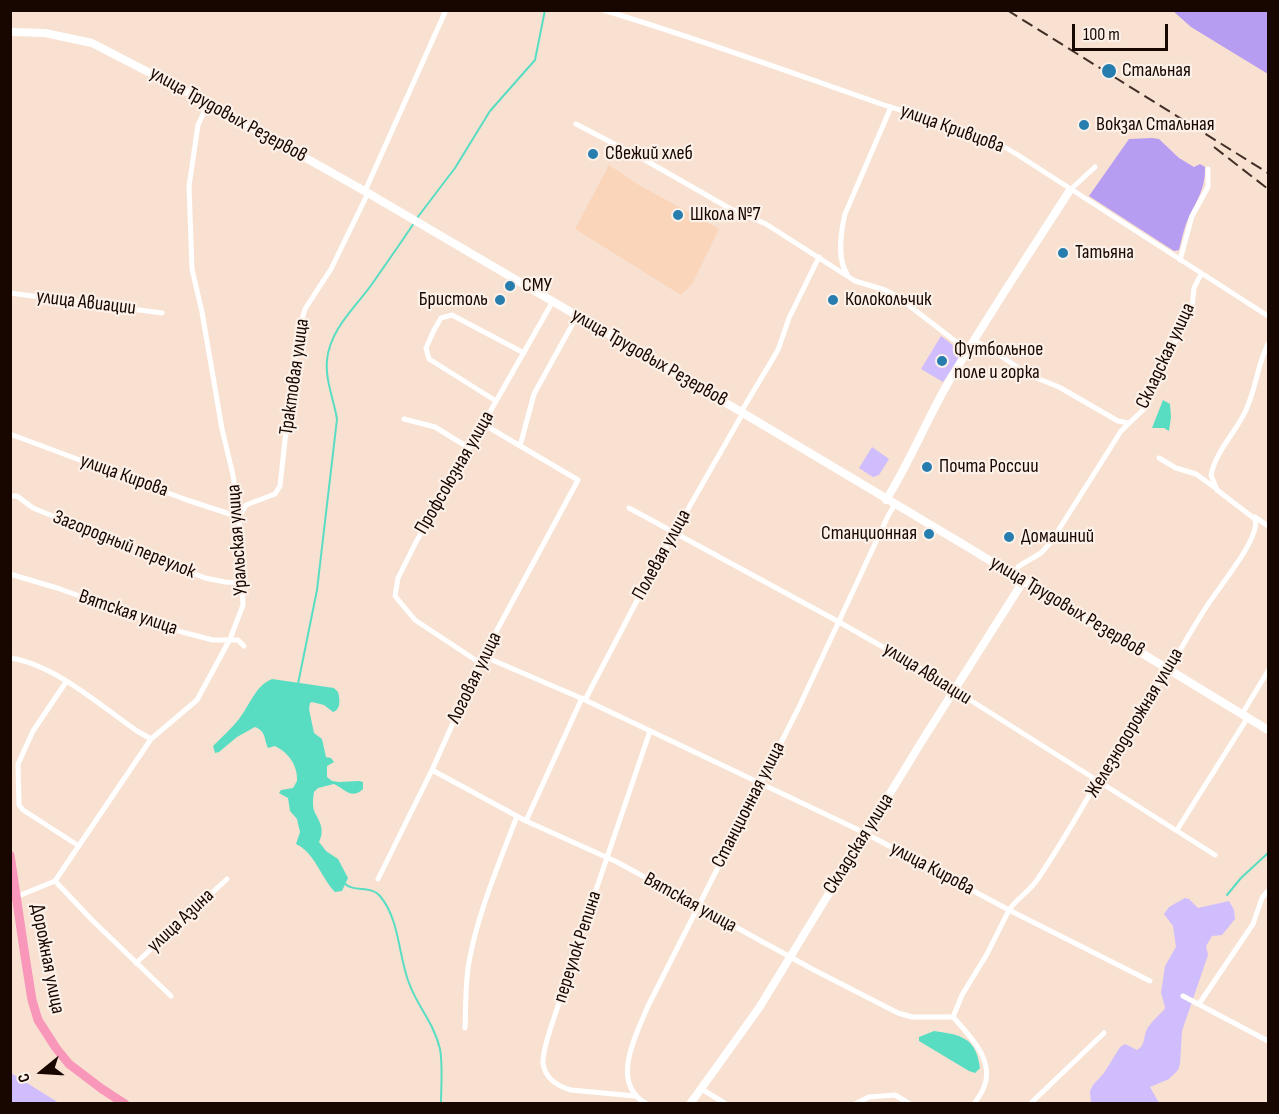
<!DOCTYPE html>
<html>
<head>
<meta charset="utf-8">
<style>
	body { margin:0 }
	#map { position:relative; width:1279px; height:1114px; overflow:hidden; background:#f8e1d1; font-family:"Sofia Sans Condensed",sans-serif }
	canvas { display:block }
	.frame { position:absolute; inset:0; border:12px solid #180600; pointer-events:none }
	.north { position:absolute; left:12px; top:1042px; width:60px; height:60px; -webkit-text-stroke:4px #fcf1e9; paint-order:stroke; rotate:252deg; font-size:16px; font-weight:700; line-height:24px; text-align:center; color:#180600 }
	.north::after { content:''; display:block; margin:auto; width:21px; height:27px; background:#180600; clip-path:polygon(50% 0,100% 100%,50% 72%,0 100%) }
	.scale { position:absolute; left:1072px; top:24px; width:96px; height:27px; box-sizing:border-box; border:3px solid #180600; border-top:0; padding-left:8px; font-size:18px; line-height:21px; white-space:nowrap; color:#180600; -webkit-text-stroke:4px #fcf1e9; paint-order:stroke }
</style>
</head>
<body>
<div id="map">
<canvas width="1279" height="1114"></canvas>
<div class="frame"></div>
<div class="north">С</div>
<div class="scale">100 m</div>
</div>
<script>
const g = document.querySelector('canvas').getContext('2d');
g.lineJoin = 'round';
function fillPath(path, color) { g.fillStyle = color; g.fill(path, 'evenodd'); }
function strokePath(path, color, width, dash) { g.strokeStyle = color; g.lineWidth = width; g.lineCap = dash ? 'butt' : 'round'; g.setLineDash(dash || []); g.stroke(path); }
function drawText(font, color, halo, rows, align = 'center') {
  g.font = font + ' "Sofia Sans Condensed",sans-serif'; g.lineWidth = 4.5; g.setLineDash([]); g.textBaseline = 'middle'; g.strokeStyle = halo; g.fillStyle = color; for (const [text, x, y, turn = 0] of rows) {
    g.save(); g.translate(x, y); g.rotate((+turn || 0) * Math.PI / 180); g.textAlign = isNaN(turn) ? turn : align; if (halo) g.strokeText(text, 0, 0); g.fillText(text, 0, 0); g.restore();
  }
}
const built = new Path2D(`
	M 609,165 L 639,185 L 719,229 L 692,284 L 681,295 L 575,229 Z`);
const green = new Path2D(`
	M 941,336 L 963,353 L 943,382 L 921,369 Z
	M 872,447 L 889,459 L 879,475 L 873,477 L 859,468 Z
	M 1185,898 L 1189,899 L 1198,908 L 1229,901 L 1234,910 L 1235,919 L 1222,935 L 1212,936 L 1206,946 L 1208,955 L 1182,1031 L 1180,1064 L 1178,1070 L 1169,1079 L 1150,1087 L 1159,1103 L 1088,1104 L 1091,1102 L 1090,1091 L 1093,1085 L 1104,1073 L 1120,1047 L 1125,1044 L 1137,1050 C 1146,1045 1143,1037 1147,1029 C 1151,1022 1158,1016 1164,1010 L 1165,1007 L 1161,993 L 1165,966 L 1176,947 L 1173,926 L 1164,914 L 1169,907 Z
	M 11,1073 L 59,1103 L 11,1103 Z`);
const forest = new Path2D(`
	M 1173,11 L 1268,11 L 1268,74 L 1191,27 Z
	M 1152,138 L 1159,139 L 1179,158 L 1194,167 L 1200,164 L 1205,167 C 1206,187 1197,200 1189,217 C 1184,227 1182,239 1179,250 L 1174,251 L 1089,196 L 1129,139 Z`);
const water = new Path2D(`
	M 1163,400 L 1170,404 L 1171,417 L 1169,431 L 1164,428 L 1152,428 Z
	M 272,679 L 334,688 L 338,692 C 340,699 341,710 333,712 L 324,705 L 312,702 L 310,703 L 309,709 L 314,733 L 322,739 L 326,757 L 331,758 L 334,762 L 327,766 L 327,777 L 332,781 L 339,782 L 359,781 L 363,782 L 363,789 C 351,800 345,789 334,784 L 318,788 L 314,792 C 313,798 312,807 315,813 C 320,822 325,830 319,842 L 326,851 L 338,859 L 348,878 L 342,891 L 335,892 C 320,876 315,853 296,844 L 300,832 L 297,819 L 290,811 L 288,798 L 279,793 L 281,790 L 293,788 L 297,781 C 298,766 289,753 275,746 L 268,748 C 264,739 266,731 255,727 L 237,737 L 219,752 L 215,753 L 213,746 C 222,737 232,728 239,719 C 250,705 255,686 272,679 Z
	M 934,1031 C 961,1035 976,1037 980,1068 L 975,1073 L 969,1071 L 919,1041 L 919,1037 Z`);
const stream = new Path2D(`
	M 417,218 L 455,168 L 490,111 L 535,60 L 545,10
	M 298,684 L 317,590 L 337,419 C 334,400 325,380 327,360 C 330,329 355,308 372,284 C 386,264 400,244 414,223
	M 344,883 C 354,893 371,885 380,896 C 400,920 398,955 409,983 C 417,1006 434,1023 440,1049 C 443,1066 441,1086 441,1104
	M 1227,895 L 1241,878 L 1268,853`);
const street = new Path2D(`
	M 603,10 C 697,38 789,72 881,104 C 926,119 977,129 1018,155 L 1268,316
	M 576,124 L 645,160 L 729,208 L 766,224 L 855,281 L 885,290 L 898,297 L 968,351
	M 1070,190 L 1095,167
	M 365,191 L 446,10
	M 1180,260 L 1192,216 L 1208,187 L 1208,169
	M 847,274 C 837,259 841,231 845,214 L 891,107
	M 10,293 L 162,313
	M 975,341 L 992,350 L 1029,375 L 1059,387 L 1118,421 L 1129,423
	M 496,401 L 429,359 L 426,348 L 434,330 L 441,318 L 452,315 L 524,353
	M 741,412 L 778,350 L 789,318 L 819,257
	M 404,419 L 435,427 L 469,448
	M 10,434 L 187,500 L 239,517 L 246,505 L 275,494 L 280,486 L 286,431 L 294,393 L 296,340 L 305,309 L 331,269 L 368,193
	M 520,446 L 534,394 L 577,316
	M 1159,458 L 1176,468 L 1196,474 L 1214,487
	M 10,496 L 17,496 L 33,508 L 205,578 L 225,582 L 242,583
	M 629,508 L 839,622 L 918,667 L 1215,855
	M 1255,517 L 1268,526
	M 10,574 L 57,588 L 182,632 L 213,640 L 238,640 L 244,646
	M 1013,574 L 1019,566 L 1041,553 L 1051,542 L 1121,431 L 1146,407 L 1155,379 L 1172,351 L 1180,328 L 1192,307 L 1194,288 L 1201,274
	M 483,656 L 583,699 L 865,833 L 1009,910 L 1150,981
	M 10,658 C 54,664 101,706 137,731 L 151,739
	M 480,663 L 415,620 L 395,596 L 398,578 L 416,542 L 553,301
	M 66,682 L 33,731 L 18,764 L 19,805 L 23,810 L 79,846
	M 585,700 L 652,572 L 743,413
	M 1242,714 L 1268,671
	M 432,770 L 526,821 L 617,862 L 814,970 L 898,1013 L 912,1017 L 953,1017
	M 526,821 L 582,698
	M 1177,830 L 1248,717
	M 378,879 L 432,770 L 483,656 L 578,480 L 483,424
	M 55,881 L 92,920 L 171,996
	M 16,897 L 55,881 L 151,739 L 197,700 L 230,639 L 243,605 L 239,517 L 233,475 L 222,429 L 202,312 L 192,269 L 189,186 L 198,125 L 208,103
	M 136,963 L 227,879
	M 1183,996 L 1268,1041
	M 1199,1004 L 1253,924 L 1262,898 L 1268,891
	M 953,1017 L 962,995 L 987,954 L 1009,910 C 1017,898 1029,892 1037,880 C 1068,835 1093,787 1122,740 C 1136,716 1152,694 1167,671 C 1180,651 1192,629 1205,609 C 1216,590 1261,539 1255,519 L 1217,490 L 1211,475 C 1216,451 1235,433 1245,412 C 1256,390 1257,365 1268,344
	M 953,1017 C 969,1035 995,1060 984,1087 C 982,1093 978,1098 974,1104
	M 465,1028 C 466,1006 465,984 469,962 C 478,912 499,864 517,816
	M 700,1088 L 726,1104
	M 635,1096 L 571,1090 C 557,1086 545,1079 543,1063 C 542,1048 556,1013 561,997 C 589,908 620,820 650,731
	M 647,1104 C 609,1084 636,1035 648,1006 L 799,707 L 888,516 L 895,504
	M 855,1104 L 869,1097 L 895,1095 L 910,1104
	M 1030,1104 L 1104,1033`);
const secondary = new Path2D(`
	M 10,32 L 45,33 L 92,43 L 208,103 L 368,193 L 743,413 L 966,546 L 1268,730
	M 886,500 C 910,462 926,421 948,383 C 987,317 1029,254 1070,190
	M 690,1104 L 759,1008 L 922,741 L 1024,580`);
const highway = new Path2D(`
	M 10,855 L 25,956 L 32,1000 L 38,1020 L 56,1048 L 69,1064 L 102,1089 L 125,1104`);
const rail = new Path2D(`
	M 1007,10 L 1268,173
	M 1214,147 L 1268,189`);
const markers = [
	[1109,71,8,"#277dad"],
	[1084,125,6,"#277dad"],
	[593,154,6,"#277dad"],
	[678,215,6,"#277dad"],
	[1063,253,6,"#277dad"],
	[510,286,6,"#277dad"],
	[500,300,6,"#277dad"],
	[833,300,6,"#277dad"],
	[942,361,6,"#277dad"],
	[927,467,6,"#277dad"],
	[929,534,6,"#277dad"],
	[1009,537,6,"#277dad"]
];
const poiNames = [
	["Стальная",1122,71],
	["Вокзал Стальная",1096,125],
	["Свежий хлеб",605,154],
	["Школа №7",690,215],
	["Татьяна",1075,253],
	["СМУ",522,286],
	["Бристоль",488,300,"right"],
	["Колокольчик",845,300],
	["Футбольное",954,350],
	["поле и горка",954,373],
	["Почта России",939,467],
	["Станционная",917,534,"right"],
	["Домашний",1021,537]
];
const streetNames = [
	["улица Трудовых Резервов",228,115,29],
	["улица Кривцова",952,129,20],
	["улица Авиации",86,303,7],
	["Складская улица",1166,356,-65],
	["улица Трудовых Резервов",649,358,30],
	["Трактовая улица",295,377,-82],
	["Профсоюзная улица",455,473,-60],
	["улица Кирова",124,476,20],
	["Уральская улица",238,540,-94],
	["Загородный переулок",124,545,22],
	["Полевая улица",662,555,-61],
	["улица Трудовых Резервов",1067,607,31],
	["Вятская улица",128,613,19],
	["улица Авиации",927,674,32],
	["Логовая улица",475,678,-64],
	["Железнодорожная улица",1135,723,-59],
	["Станционная улица",749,805,-63],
	["Складская улица",859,844,-58],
	["улица Кирова",932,869,28],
	["Вятская улица",690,903,29],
	["улица Азина",181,921,-43],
	["переулок Репина",578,947,-72],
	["Дорожная улица",47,959,79]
];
fillPath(built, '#fad5ba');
fillPath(green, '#cfbdfd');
fillPath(forest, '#b79df2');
fillPath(water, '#58ddc3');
strokePath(stream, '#58ddc3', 2);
strokePath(street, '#fff', 5);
strokePath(secondary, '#fff', 8);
strokePath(highway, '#f997ba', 9);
strokePath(rail, '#412e27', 2, [12, 6]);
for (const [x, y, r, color] of markers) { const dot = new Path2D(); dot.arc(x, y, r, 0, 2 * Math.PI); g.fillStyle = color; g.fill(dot); strokePath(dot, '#fcf1e9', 2); }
drawText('20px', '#180600', '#fcf1e9', poiNames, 'left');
drawText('20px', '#180600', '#fcf1e9', streetNames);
</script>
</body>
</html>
